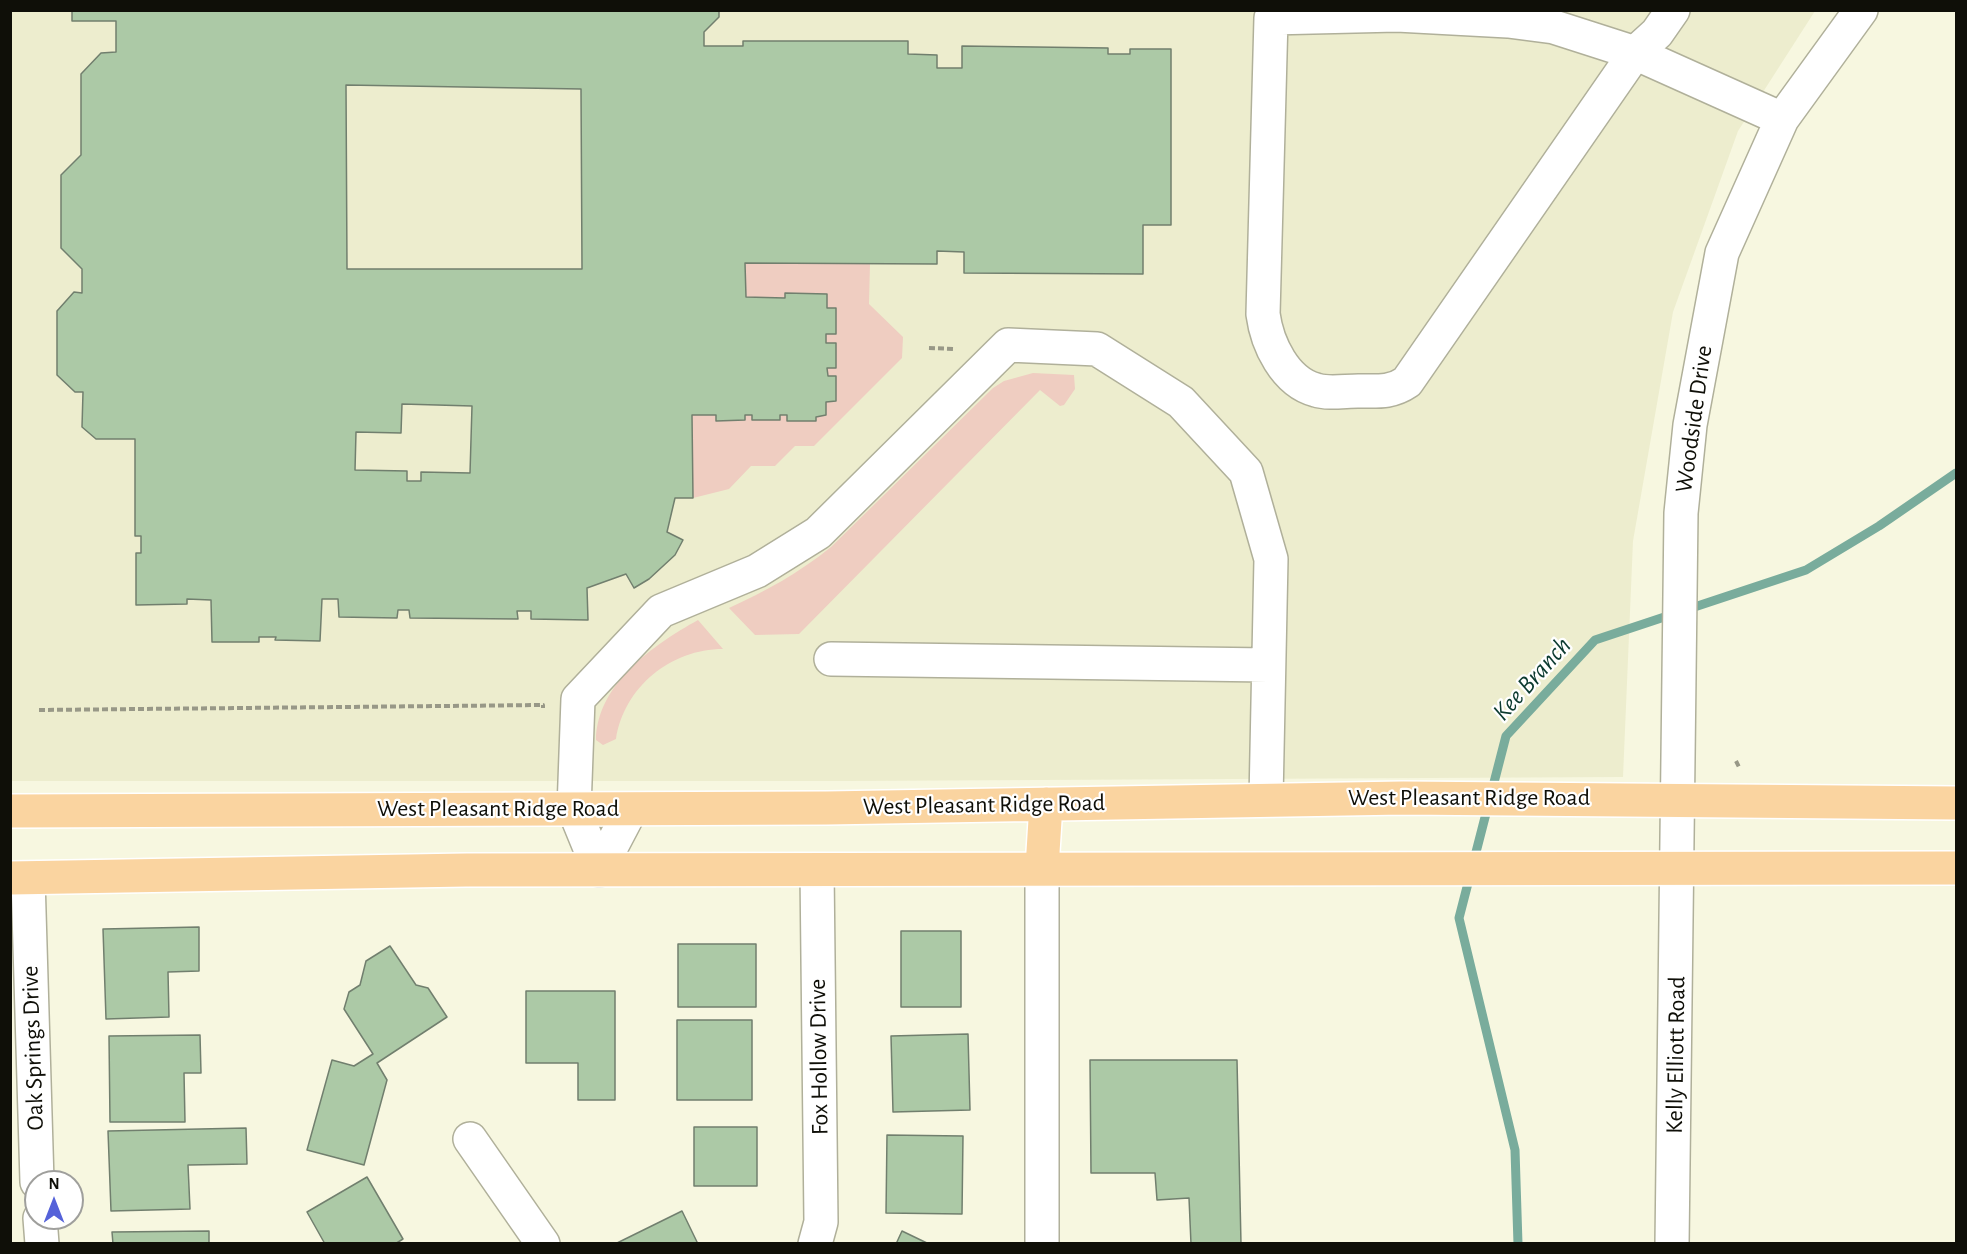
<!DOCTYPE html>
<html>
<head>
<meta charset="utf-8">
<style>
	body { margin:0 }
	#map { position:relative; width:1967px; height:1254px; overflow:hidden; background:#f7f7e0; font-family:"Alegreya Sans",sans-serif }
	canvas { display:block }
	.frame { position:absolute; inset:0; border:12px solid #0f0f08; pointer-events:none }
	.north { position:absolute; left:24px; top:1170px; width:60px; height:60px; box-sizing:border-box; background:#fff; border:2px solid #9f9f9c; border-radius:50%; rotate:0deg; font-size:16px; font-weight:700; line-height:24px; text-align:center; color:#0f0f08 }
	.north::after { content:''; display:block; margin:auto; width:21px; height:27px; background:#5562d9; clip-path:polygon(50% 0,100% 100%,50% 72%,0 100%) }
</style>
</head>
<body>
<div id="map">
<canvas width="1967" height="1254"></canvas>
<div class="frame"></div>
<div class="north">N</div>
</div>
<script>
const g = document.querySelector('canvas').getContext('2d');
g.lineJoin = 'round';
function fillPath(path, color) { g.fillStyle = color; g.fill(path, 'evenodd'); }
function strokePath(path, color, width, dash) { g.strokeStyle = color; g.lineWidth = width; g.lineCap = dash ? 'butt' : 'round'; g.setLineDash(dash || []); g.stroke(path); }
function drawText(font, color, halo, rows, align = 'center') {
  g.font = font + ' "Alegreya Sans",sans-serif'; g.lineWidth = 4.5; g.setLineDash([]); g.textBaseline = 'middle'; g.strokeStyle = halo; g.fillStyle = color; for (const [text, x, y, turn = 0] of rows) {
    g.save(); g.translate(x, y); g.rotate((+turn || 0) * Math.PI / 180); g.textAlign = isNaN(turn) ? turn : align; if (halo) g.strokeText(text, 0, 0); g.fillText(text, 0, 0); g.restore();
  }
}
const built = new Path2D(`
	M 10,11 L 1815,11 L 1738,131 L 1673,312 L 1633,541 L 1623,777 L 845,781 L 11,781 Z`);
const green = new Path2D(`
	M 745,263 L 870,264 L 869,304 L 903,337 L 902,358 L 814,446 L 795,446 L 775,466 L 751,466 L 729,489 L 693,498 L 692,415 L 716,415 L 717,421 L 745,420 L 745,415 L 752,415 L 753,420 L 780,420 L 780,415 L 816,421 L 816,417 L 826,415 L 826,402 L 836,401 L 836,376 L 828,376 L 827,368 L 836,368 L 836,343 L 826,343 L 826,334 L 836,308 L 827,308 L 827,294 L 786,293 L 785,298 L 746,297 Z
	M 1033,373 L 1074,375 L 1075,389 L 1064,405 L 1060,406 L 1040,390 L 799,634 L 755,635 L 729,608 C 766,591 799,573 831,547 L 993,388 L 1004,381 Z
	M 698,620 L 723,649 C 671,649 624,687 616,739 L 603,745 L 596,740 C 597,684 653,645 698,620 Z`);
const stream = new Path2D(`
	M 1518,1244 L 1515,1150 L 1459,918 L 1506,736 L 1595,640 L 1806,570 L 1879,526 L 1956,473`);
const building = new Path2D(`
	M 72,10 L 719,10 L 719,17 L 704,32 L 704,46 L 743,46 L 743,41 L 908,41 L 908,54 L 937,55 L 937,68 L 962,68 L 962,46 L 1108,48 L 1108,54 L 1130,54 L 1130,49 L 1171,49 L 1171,225 L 1143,225 L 1143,274 L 964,273 L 964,252 L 937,251 L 937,264 L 745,263 L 746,297 L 785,298 L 785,293 L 827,294 L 827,308 L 836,308 L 836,334 L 826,334 L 826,343 L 836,343 L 836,368 L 827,368 L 828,376 L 836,376 L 836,401 L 826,402 L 826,415 L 816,417 L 816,421 L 787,421 L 787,415 L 780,415 L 780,420 L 752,420 L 752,415 L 745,415 L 745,420 L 716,421 L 716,415 L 692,415 L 693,498 L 675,498 L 667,532 L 683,540 L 675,555 L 649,579 L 634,588 L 626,574 L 587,588 L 588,620 L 531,619 L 531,611 L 517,611 L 518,619 L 410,618 L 409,610 L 398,610 L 397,618 L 339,617 L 338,599 L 322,599 L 320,641 L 275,640 L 276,637 L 259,637 L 259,642 L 212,642 L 211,600 L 187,599 L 187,604 L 136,605 L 136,553 L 141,553 L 141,536 L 135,536 L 135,439 L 96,439 L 82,427 L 83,392 L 75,392 L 57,375 L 57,311 L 74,292 L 82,293 L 82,269 L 61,248 L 61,175 L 81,155 L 81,74 L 101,53 L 116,52 L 116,21 L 72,21 ZM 346,85 L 581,89 L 582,269 L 347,269 ZM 402,404 L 472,406 L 470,473 L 421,472 L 421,481 L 407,481 L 407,471 L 355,470 L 356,432 L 401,433 Z
	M 199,927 L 199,971 L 168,972 L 169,1017 L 106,1019 L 103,929 Z
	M 901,931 L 961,931 L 961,1007 L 901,1007 Z
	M 678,944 L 756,944 L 756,1007 L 678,1007 Z
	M 390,946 L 416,985 L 428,988 L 447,1017 L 377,1063 L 387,1080 L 364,1165 L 307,1150 L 332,1060 L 354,1066 L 373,1054 L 344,1009 L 349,992 L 360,985 L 366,961 Z
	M 526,991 L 615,991 L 615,1100 L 578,1100 L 578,1063 L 526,1063 Z
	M 677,1020 L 752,1020 L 752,1100 L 677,1100 Z
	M 968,1034 L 970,1110 L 893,1112 L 891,1036 Z
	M 200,1035 L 201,1073 L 184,1073 L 185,1122 L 110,1122 L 109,1036 Z
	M 1090,1060 L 1237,1060 L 1241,1244 L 1191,1244 L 1189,1198 L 1157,1200 L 1155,1173 L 1091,1173 Z
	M 694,1127 L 757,1127 L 757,1186 L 694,1186 Z
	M 246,1128 L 247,1164 L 188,1165 L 190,1209 L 111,1211 L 108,1131 Z
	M 887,1135 L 963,1136 L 962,1214 L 886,1213 Z
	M 367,1177 L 403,1239 L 395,1244 L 325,1244 L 307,1212 Z
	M 682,1211 L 698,1244 L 615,1244 Z
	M 209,1231 L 209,1244 L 113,1244 L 112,1232 Z
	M 902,1231 L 929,1244 L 896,1244 Z`);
const path = new Path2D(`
	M 929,348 L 956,349
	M 39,710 L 543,705 L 543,708
	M 1736,761 L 1740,769`);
const minor = new Path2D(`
	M 1673,10 L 1657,33 L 1635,53 L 1407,382 C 1391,393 1377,391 1358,391 C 1345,391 1328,394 1316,390 C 1285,382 1267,344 1263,314 L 1271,18 L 1397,15 L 1508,21 L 1554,27 L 1635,53 L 1782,119
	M 831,659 L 1268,665
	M 1042,868 L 1042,1244
	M 599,870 L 574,809 L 578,699 L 661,611 L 757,571 L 818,533 L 1008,345 L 1097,349 L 1181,402 L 1246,472 L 1271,559 L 1266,799
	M 599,870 L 631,809
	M 28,878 L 37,1182
	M 470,1139 L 543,1244
	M 40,1218 L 42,1244
	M 815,1244 L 821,1222 L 817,870
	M 1672,1244 L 1681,513 L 1690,425 L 1722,253 L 1782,119 L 1861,10`);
const major = new Path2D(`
	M 10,811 L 827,808 L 1403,798 L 1956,803
	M 1042,868 L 1046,804
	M 10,878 L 466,870 L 1956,868`);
const streetNames = [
	["Woodside Drive",1694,419,-82],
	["West Pleasant Ridge Road",1469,798],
	["West Pleasant Ridge Road",984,805,-1],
	["West Pleasant Ridge Road",498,809],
	["Oak Springs Drive",33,1048,-92],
	["Kelly Elliott Road",1676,1055,-89],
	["Fox Hollow Drive",819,1057,-91]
];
const waterNames = [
	["Kee Branch",1532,679,-48]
];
fillPath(built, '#ededce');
fillPath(green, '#efcdc1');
strokePath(stream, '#79ac9c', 9);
fillPath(building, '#acc9a6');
strokePath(building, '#717f6e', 1.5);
strokePath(minor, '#b0b09a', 36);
strokePath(major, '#fff', 36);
strokePath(path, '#989887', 4, [6, 3]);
strokePath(minor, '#fff', 33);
strokePath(major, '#fad4a0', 33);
drawText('24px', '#0f0f08', '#fff', streetNames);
drawText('italic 26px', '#0b3a2f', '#fff', waterNames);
</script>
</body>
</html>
